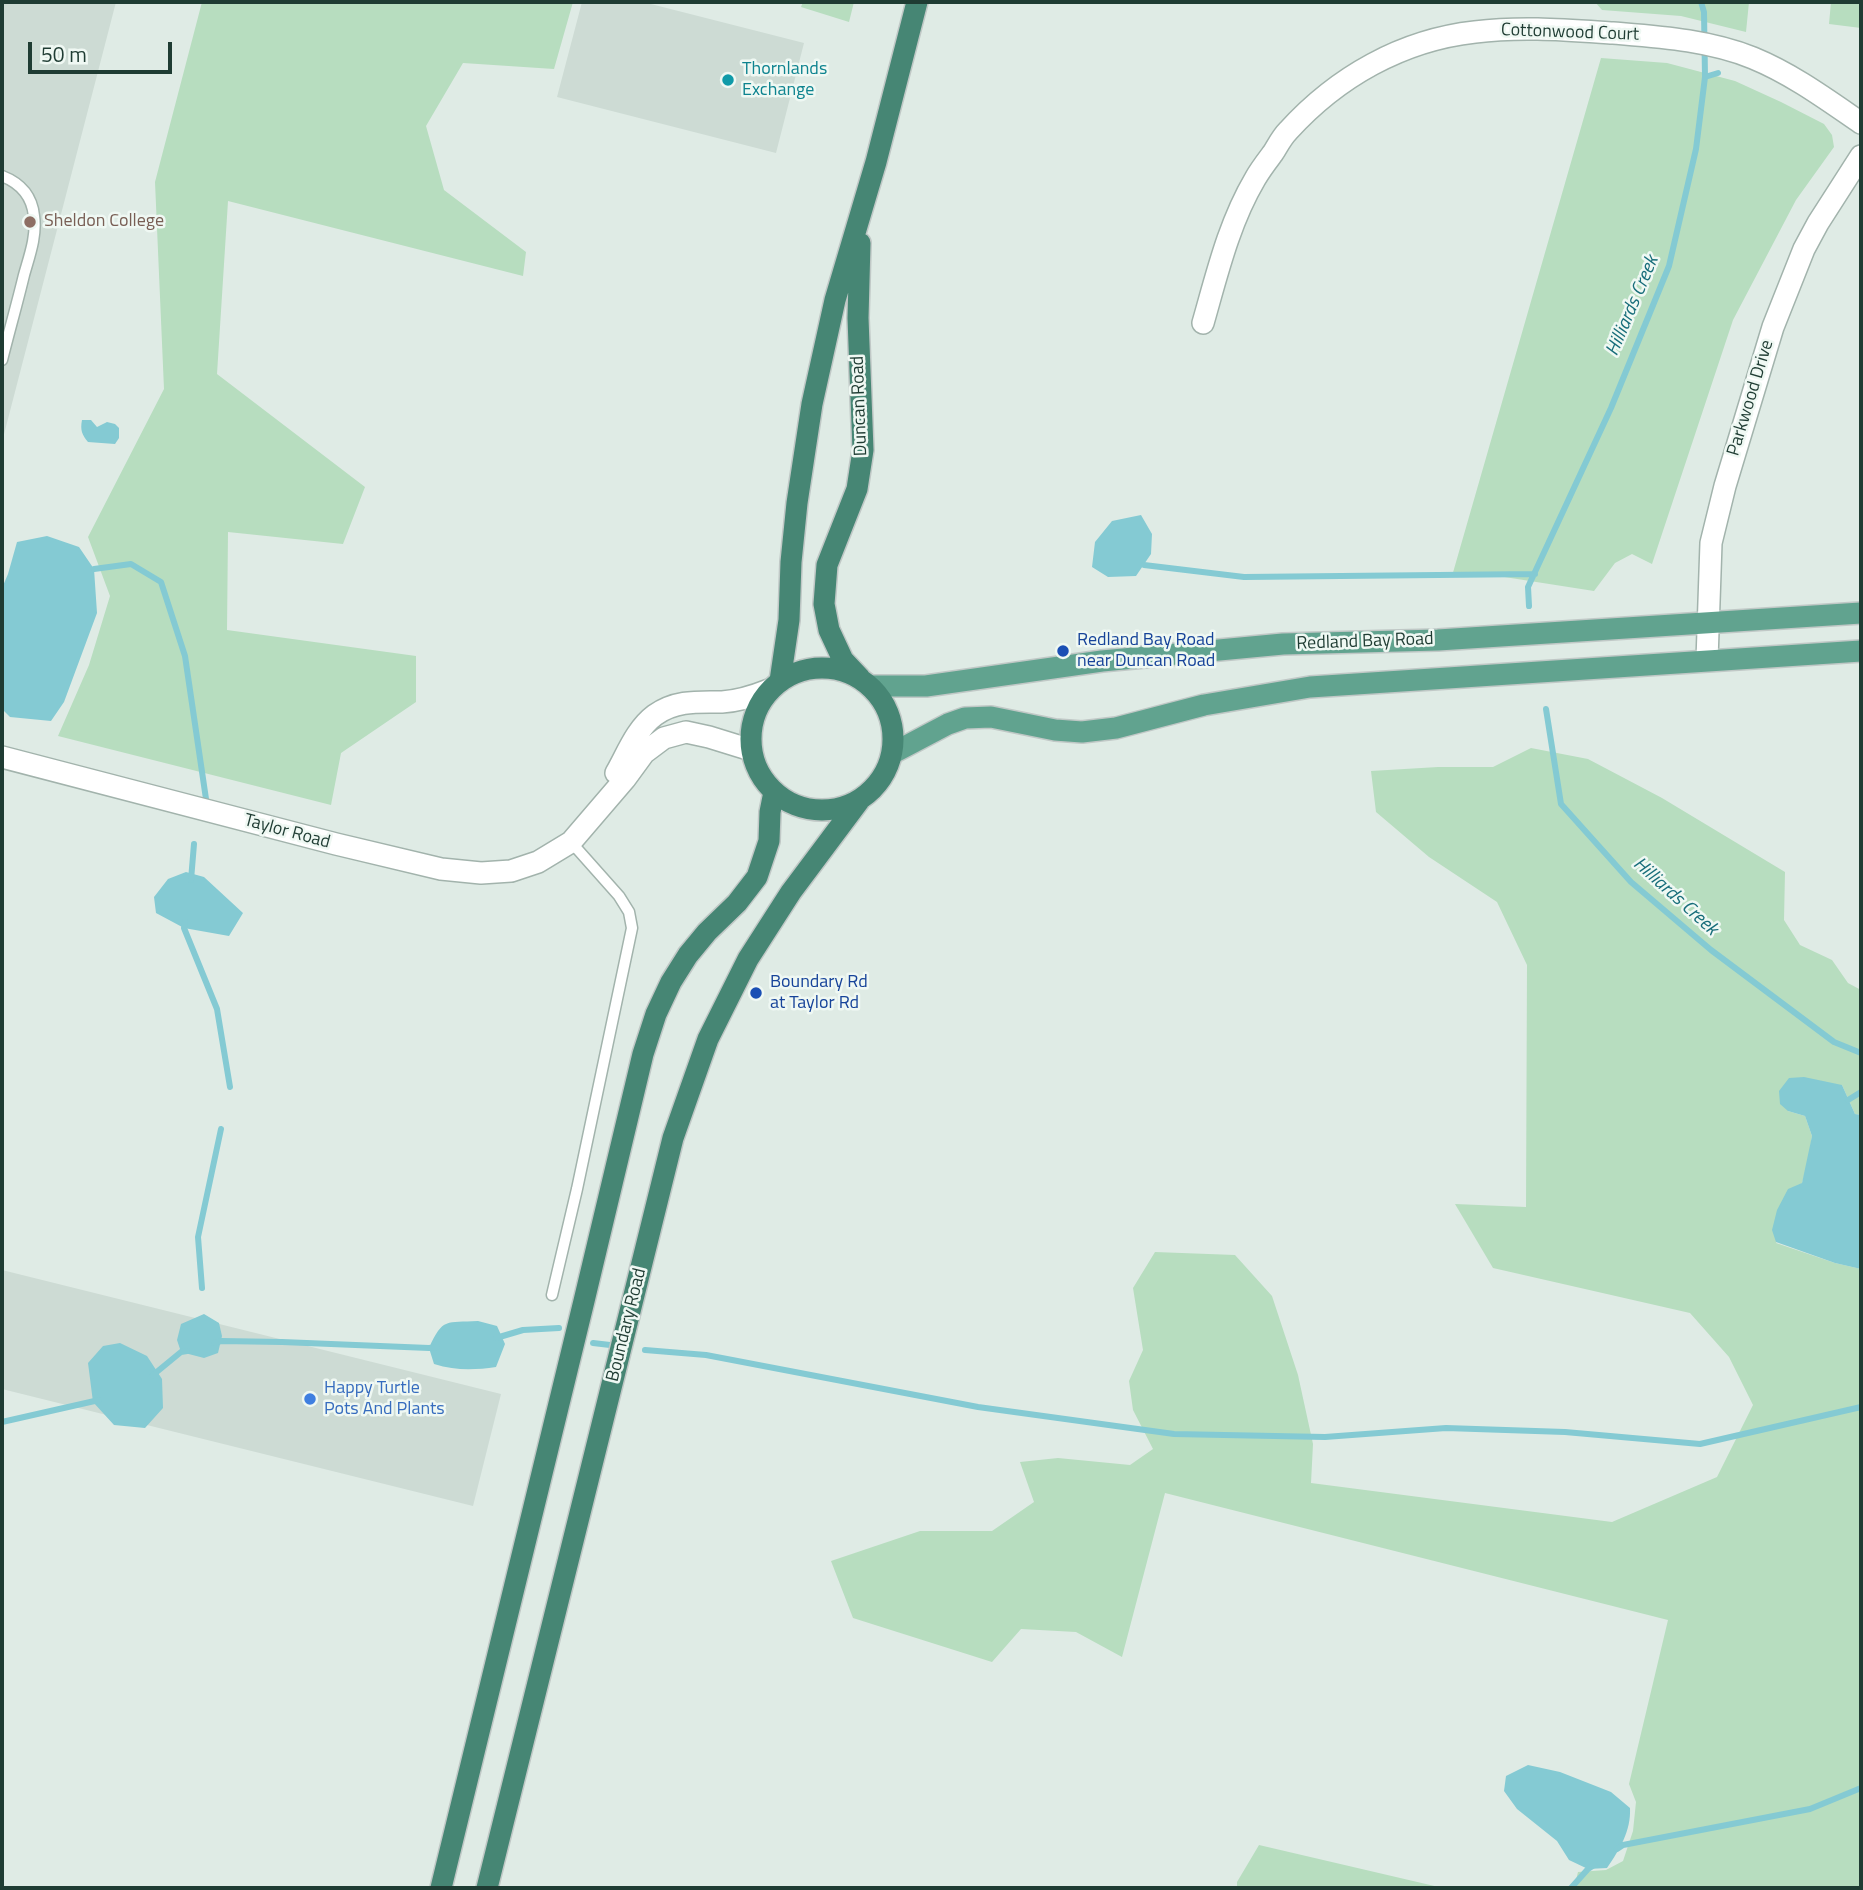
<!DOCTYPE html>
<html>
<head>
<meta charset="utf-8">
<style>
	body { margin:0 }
	#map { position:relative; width:1863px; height:1890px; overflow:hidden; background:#dfebe5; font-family:"Titillium Web",sans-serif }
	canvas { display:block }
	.frame { position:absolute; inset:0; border:4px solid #1f3c33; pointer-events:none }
	.scale { position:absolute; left:28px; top:42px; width:144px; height:32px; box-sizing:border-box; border:4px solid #1f3c33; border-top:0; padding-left:9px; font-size:21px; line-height:24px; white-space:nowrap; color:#1f3c33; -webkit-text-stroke:5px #eff8f3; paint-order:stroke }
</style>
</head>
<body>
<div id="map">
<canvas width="1863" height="1890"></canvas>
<div class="frame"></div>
<div class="scale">50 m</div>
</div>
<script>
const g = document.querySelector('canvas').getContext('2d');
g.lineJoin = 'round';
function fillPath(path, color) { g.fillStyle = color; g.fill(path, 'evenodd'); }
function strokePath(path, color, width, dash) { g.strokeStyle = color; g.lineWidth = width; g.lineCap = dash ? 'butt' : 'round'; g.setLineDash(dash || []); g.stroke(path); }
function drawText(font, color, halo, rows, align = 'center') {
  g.font = font + ' "Titillium Web",sans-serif'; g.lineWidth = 5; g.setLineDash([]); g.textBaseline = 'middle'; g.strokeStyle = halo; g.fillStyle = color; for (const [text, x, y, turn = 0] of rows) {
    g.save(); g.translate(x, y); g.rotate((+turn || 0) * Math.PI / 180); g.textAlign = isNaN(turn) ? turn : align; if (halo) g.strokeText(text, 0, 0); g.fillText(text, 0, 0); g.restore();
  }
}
const built = new Path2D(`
	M 2,2 L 116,2 L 2,442 Z
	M 582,2 L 643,2 L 804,43 L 776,153 L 557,97 Z
	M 2,1270 L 501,1394 L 473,1506 L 2,1389 Z`);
const green = new Path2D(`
	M 202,2 L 573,2 L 554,69 L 463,63 L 426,126 L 444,190 L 526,252 L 523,276 L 228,201 L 217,374 L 365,487 L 343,544 L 228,532 L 227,630 L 416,656 L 416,702 L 341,753 L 331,805 L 58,736 L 89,665 L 110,596 L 88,537 L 164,389 L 155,182 Z
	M 803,2 L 854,2 L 849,22 L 801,7 Z
	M 1595,2 L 1749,2 L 1746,32 L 1681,16 L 1602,10 Z
	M 1831,2 L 1861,2 L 1861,28 L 1829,24 Z
	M 1601,58 L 1667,63 L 1735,81 L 1781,102 L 1824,124 L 1832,135 L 1834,147 L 1796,200 L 1733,320 L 1652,564 L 1632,554 L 1615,563 L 1594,591 L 1498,576 L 1452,576 Z
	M 1531,748 L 1588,759 L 1662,798 L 1785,872 L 1784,920 L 1800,945 L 1832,960 L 1848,983 L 1861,990 L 1861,1115 L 1855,1114 L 1842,1085 L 1788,1111 L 1805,1116 L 1812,1136 L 1808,1162 L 1802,1183 L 1776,1243 L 1835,1263 L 1861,1269 L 1861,1888 L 1574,1888 L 1578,1872 L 1606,1870 L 1623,1861 L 1633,1831 L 1636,1802 L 1629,1784 L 1668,1620 L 1165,1493 L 1122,1657 L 1076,1632 L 1021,1629 L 992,1662 L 853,1618 L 831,1561 L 920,1531 L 992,1531 L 1034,1502 L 1020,1462 L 1058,1458 L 1130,1465 L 1153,1449 L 1133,1410 L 1129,1381 L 1143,1350 L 1133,1288 L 1155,1252 L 1235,1255 L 1272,1296 L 1298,1375 L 1313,1444 L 1311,1483 L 1612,1522 L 1717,1477 L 1753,1405 L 1729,1357 L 1690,1313 L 1493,1268 L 1455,1204 L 1526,1207 L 1527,965 L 1497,902 L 1429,857 L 1376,812 L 1371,771 L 1438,767 L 1493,767 Z
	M 1259,1845 L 1443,1888 L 1237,1888 L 1237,1882 Z`);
const water = new Path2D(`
	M 82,420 L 91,420 L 97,427 L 107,422 L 115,424 L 119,428 L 119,438 L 115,444 L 88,442 C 82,435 80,430 82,420 Z
	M 1141,515 L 1152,534 L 1151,554 L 1136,576 L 1108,577 L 1092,567 L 1095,542 L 1112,521 Z
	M 47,536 L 79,547 L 94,569 L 97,613 L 64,702 L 51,721 L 10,717 L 2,709 L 2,588 L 8,574 L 17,542 Z
	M 186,872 L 204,877 L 243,913 L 229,936 L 184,928 L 156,913 L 154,897 L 168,879 Z
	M 1804,1077 L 1842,1085 L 1855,1114 L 1861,1115 L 1861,1269 L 1835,1263 L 1776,1242 L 1772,1230 L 1777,1210 L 1788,1189 L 1802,1183 L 1812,1136 L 1805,1116 L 1788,1111 L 1780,1104 L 1779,1091 L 1789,1078 Z
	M 204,1314 L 219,1323 L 222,1336 L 218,1353 L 204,1358 L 181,1352 L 177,1340 L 181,1324 Z
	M 478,1321 L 497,1326 L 505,1344 L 496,1367 C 475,1370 456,1371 434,1364 L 429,1348 C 443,1317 446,1323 478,1321 Z
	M 120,1343 L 147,1356 L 162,1379 L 163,1408 L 145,1428 L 114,1425 L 93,1402 L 88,1363 L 103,1346 Z
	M 1528,1765 L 1560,1772 L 1611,1792 L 1630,1808 C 1631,1831 1620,1849 1607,1868 L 1588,1869 L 1569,1860 L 1557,1841 L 1517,1809 L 1504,1791 L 1506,1776 Z`);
const stream = new Path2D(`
	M 1705,77 L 1718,73
	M 1144,565 L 1244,577 L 1535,574
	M 94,569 L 131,564 L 161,582 L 185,656 L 206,799
	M 1529,606 L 1528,587 L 1611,408 L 1669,266 L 1696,149 L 1705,77 L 1704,12 L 1701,2
	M 1546,709 L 1561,804 L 1631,882 L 1711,950 L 1834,1042 L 1861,1053
	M 191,880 L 194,844
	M 185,922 L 184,928 L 217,1009 L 230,1087
	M 1848,1100 L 1861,1092
	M 202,1288 L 198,1237 L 221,1129
	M 496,1338 L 523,1330 L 559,1328
	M 214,1343 L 221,1341 L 282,1342 L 429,1348 L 437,1347
	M 593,1343 L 610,1345
	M 645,1350 L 706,1355 L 978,1407 L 1174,1434 L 1325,1437 L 1446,1428 L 1565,1432 L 1700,1444 L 1861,1407
	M 153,1375 L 181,1352 L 187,1351
	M 2,1422 L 99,1400
	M 1617,1849 L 1623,1845 L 1810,1809 L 1861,1788
	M 1571,1888 L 1588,1869 L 1594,1865`);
const service = new Path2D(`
	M 2,176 C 20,183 32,196 34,216 C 37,236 29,257 24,275 C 17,304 9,332 2,360
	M 552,1295 L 577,1189 L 632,928 L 629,912 L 619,896 L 571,842`);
const minor = new Path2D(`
	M 1203,323 C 1217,274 1229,223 1255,179 C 1260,170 1267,161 1273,153 C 1278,145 1282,137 1288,131 C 1337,77 1402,40 1475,32 C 1521,26 1567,30 1613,33 C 1660,37 1708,40 1753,58 C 1792,74 1826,99 1861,123
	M 1707,660 L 1711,543 L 1725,486 L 1773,327 L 1804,249 L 1818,223 L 1861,156`);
const tertiary = new Path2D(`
	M 2,757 L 336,844 L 441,869 L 481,873 L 511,871 L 538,862 L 571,842 L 625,779 L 644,753 L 664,738 L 686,732 L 709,737 L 751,750
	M 616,773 C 627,754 636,729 655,715 C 676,700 698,702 722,702 C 739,701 754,696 769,690`);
const primary = new Path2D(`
	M 870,686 L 926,686 L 1102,661 L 1283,644 L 1438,640 L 1861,613
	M 893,753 L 948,724 L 965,718 L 991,717 L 1055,730 L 1082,732 L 1116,728 L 1204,705 L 1310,687 L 1861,651`);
const trunk = new Path2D(`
	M751 739a71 71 0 1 1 142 0a71 71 0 1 1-142 0Z
	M 860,678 L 843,660 L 829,630 L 824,604 L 827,565 L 857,489 L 863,450 L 858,318 L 860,243
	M 780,681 L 789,620 L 791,562 L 797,503 L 812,404 L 835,300 L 876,162 L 917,2
	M 441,1888 L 584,1301 L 643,1054 L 656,1014 L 671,982 L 688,955 L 707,932 L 737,903 L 757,877 L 769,841 L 770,812 L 774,792
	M 487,1888 L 673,1138 L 708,1039 L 748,959 L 791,892 L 859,801`);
const markers = [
	[728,80,7,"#0f9aa8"],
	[30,222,7,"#8d6e63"],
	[1063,651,7,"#1a4fb4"],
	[756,993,7,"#1a4fb4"],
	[310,1399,7,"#3f7fe0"]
];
const streetNames = [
	["Cottonwood Court",1570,33,2],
	["Parkwood Drive",1751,398,-73],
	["Duncan Road",860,406,-92],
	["Redland Bay Road",1365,642,-2],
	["Taylor Road",287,832,15],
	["Boundary Road",627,1325,-76]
];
const cultureNames = [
	["Thornlands",742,70],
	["Exchange",742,91]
];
const educationNames = [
	["Sheldon College",44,222]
];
const transitNames = [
	["Redland Bay Road",1077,641],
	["near Duncan Road",1077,662],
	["Boundary Rd",770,983],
	["at Taylor Rd",770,1004]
];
const shopNames = [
	["Happy Turtle",324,1389],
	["Pots And Plants",324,1410]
];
const waterNames = [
	["Hilliards Creek",1633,306,-67],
	["Hilliards Creek",1675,897,42]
];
fillPath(built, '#cddbd4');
fillPath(green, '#b7ddbf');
fillPath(water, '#84cad3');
strokePath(stream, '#84cad3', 6);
strokePath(service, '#a2b3ac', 13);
strokePath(minor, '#a2b3ac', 24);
strokePath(tertiary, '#a2b3ac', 24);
strokePath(primary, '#c0c8c6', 24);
strokePath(trunk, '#c0c8c6', 24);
strokePath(service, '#fff', 10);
strokePath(minor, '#fff', 21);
strokePath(tertiary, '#fff', 21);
strokePath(primary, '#61a38f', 21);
strokePath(trunk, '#468674', 21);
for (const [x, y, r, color] of markers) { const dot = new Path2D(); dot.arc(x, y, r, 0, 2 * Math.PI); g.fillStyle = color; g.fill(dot); strokePath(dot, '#eff8f3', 2.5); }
drawText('18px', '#1f3c33', '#eff8f3', streetNames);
drawText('18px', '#0d838f', '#eff8f3', cultureNames, 'left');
drawText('18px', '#785e54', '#eff8f3', educationNames, 'left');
drawText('18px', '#164399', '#eff8f3', transitNames, 'left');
drawText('18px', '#366cbe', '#eff8f3', shopNames, 'left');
drawText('italic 19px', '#176d7a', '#eff8f3', waterNames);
</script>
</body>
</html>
